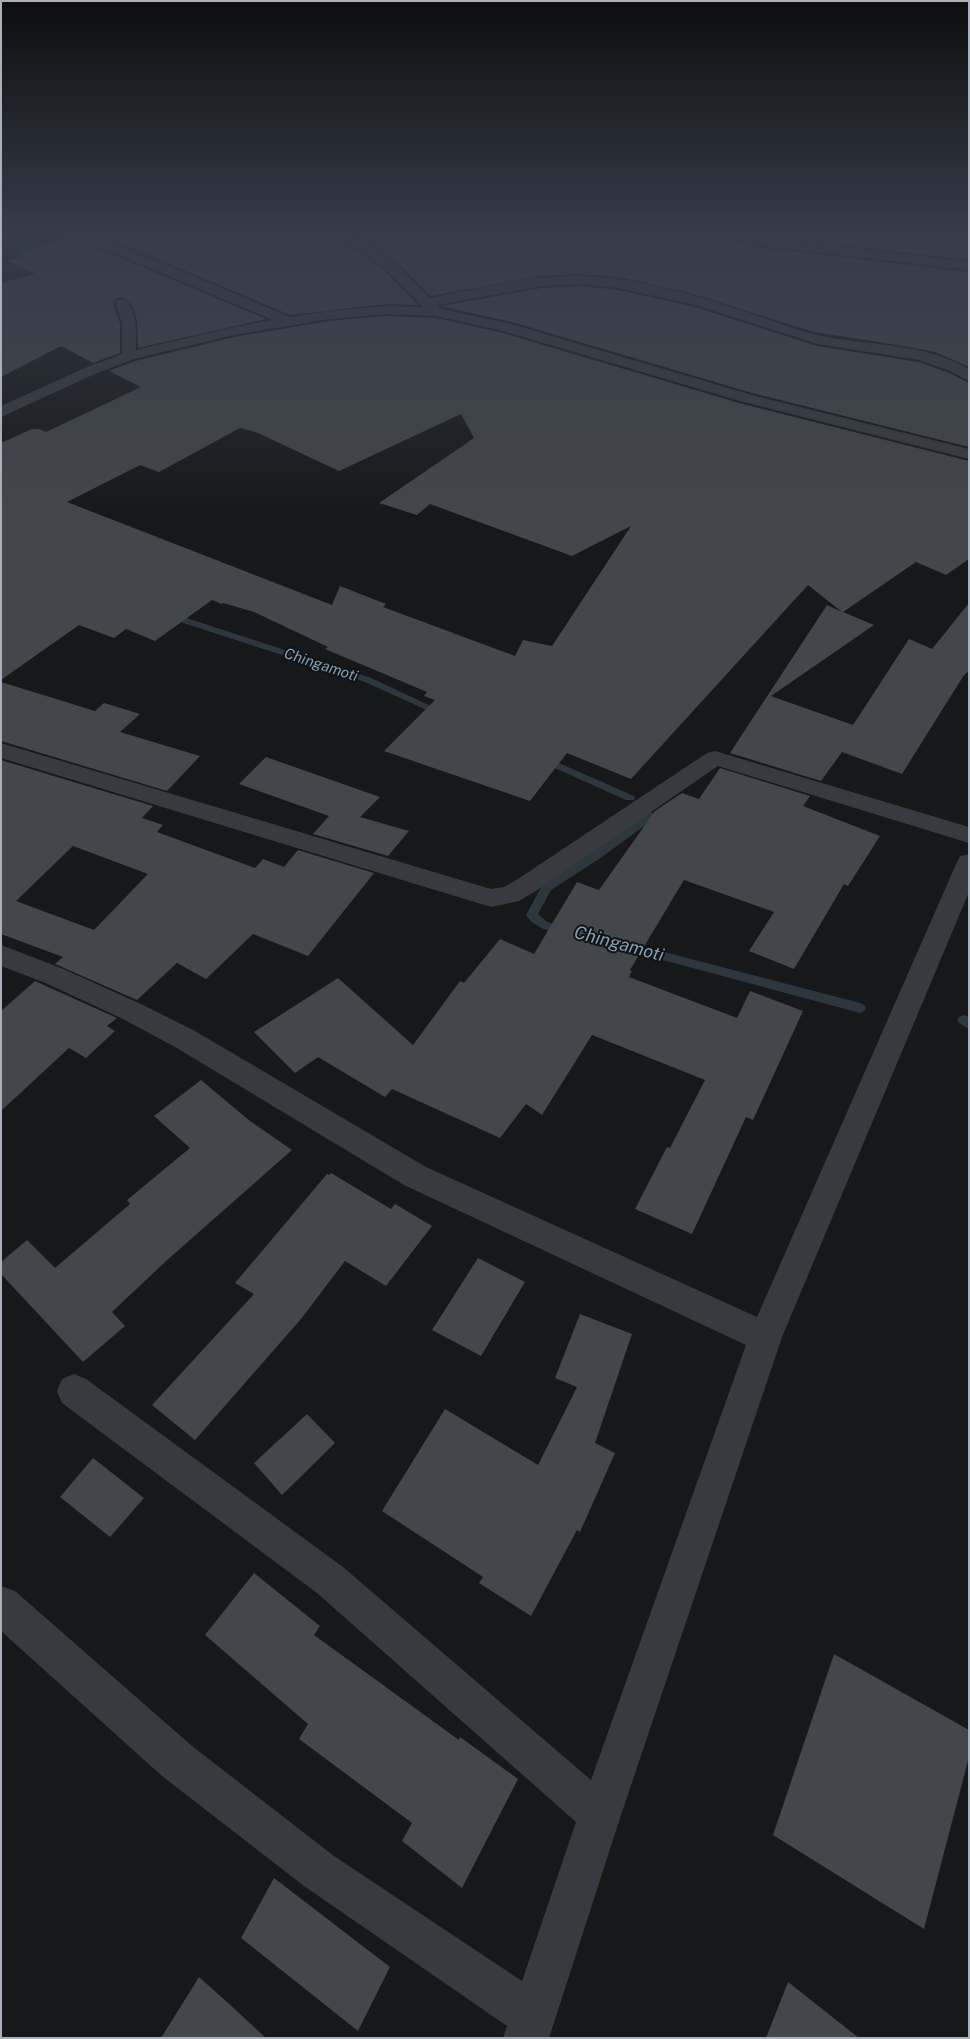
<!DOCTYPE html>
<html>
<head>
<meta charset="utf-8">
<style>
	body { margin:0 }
	#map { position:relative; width:970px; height:2039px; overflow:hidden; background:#17181a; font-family:"Public Sans",sans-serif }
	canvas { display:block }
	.frame { position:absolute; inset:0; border:2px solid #a9b0ba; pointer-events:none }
</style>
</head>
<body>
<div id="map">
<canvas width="970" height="2039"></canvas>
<div class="frame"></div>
</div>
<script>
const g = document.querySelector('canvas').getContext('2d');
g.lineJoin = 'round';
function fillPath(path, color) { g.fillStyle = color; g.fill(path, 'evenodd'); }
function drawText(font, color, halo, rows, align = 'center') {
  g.font = font + ' "Public Sans",sans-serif'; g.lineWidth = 4; g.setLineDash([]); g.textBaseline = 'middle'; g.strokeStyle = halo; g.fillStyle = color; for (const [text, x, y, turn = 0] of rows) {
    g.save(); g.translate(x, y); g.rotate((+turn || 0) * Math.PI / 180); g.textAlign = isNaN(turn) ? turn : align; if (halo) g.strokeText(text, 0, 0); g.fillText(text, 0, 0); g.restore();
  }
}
const stream = new Path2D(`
	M 168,612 L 371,678 L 448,714 L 446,716 L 440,716 L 365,682 L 165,617 L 163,615 Z
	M 543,756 L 634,796 L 635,798 L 634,800 L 626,800 L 539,761 L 538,759 L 539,757 Z
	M 650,812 L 654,813 L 655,816 L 654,819 L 599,859 L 551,890 L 538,914 L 547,922 L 569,927 L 571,930 L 569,933 L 565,934 C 550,931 535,929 526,915 L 543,884 Z
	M 626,942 L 860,1003 L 864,1005 L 866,1008 L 864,1011 L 860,1013 L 622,949 L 620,946 Z
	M 963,1015 L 969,1017 L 969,1029 L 959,1023 L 957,1020 L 959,1017 Z`);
const building = new Path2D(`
	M 94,232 L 322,232 L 352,248 L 380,266 L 418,305 L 385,304 L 290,315 Z
	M 396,232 L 717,232 L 720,237 L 755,247 L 969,272 L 969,367 L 935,352 L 897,345 L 814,332 L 690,293 L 624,278 L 580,274 L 542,276 L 431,296 L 392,258 L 372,244 Z
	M 748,232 L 969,232 L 969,260 L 756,235 Z
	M 74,236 L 97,248 L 266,319 L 138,348 L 137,321 L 133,306 L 123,297 L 117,298 L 113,304 L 120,323 L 120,353 L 93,363 L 61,346 L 1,377 L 1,283 L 35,274 L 7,261 L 24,256 L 18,252 Z
	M 581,286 L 618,290 L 695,307 L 817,346 L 919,362 L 949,373 L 969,383 L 969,447 L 752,393 L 512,322 L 441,306 L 542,288 Z
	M 385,316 L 436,318 L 503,333 L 739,403 L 969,461 L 969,559 L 946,575 L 916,562 L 843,612 L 874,625 L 771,696 L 853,725 L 909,639 L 932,649 L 969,603 L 969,671 L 964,675 L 902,774 L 842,752 L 821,781 L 730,753 L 827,605 L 842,612 L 808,585 L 631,779 L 567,753 L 530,801 L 384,751 L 435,700 L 424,696 L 427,692 L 325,649 L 328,647 L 254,612 L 223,603 L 222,604 L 212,600 L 155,641 L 126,629 L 114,638 L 79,625 L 1,680 L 1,443 L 32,429 L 39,429 L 46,432 L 141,387 L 109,371 L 135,361 L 234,337 L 329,321 ZM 461,414 L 474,438 L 379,503 L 417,515 L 430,504 L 572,556 L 631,526 L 552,646 L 523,640 L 515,656 L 383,607 L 386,604 L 340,586 L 332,605 L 67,502 L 140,465 L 159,472 L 240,428 L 258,433 L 339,471 Z
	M 1,682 L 95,711 L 104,703 L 140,714 L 120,732 L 200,756 L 167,791 L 1,741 Z
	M 266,757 L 380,797 L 360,817 L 409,831 L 388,856 L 313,834 L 329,816 L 239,784 Z
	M 1,760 L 153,806 L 142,818 L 163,825 L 157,832 L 255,868 L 263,859 L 284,867 L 298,850 L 374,873 L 308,956 L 253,934 L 206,979 L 177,963 L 137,1000 L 55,964 L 63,957 L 1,934 ZM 73,846 L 148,874 L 94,930 L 16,901 Z
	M 720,768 L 810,796 L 803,806 L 880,836 L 848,886 L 844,884 L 794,969 L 749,951 L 774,912 L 684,880 L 630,970 L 632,971 L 629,977 L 737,1018 L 750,991 L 803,1011 L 753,1120 L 746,1117 L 692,1234 L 635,1209 L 667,1147 L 670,1148 L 705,1080 L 592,1035 L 542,1115 L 526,1104 L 500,1138 L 392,1089 L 385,1097 L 318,1057 L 295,1073 L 254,1032 L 338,978 L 413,1045 L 460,981 L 464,983 L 500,939 L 534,954 L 577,882 L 599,890 L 655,811 L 682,793 L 699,799 Z
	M 35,981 L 117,1018 L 107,1026 L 115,1031 L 86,1058 L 69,1048 L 1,1111 L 1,1011 Z
	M 201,1080 L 250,1121 L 292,1150 L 165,1262 L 112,1312 L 125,1326 L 83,1362 L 1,1274 L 1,1262 L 27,1240 L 55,1268 L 130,1204 L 127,1200 L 190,1148 L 154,1116 Z
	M 331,1173 L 391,1209 L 395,1204 L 432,1226 L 386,1286 L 345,1261 L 301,1319 L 195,1440 L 152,1405 L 254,1294 L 235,1283 L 327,1174 L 329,1175 Z
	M 478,1258 L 525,1282 L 481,1356 L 432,1330 Z
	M 580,1314 L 632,1334 L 595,1443 L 615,1453 L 580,1532 L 577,1530 L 531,1616 L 479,1583 L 483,1577 L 382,1511 L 445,1409 L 538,1465 L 577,1387 L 555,1378 Z
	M 307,1414 L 335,1443 L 282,1495 L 254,1463 Z
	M 93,1458 L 144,1498 L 110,1537 L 60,1497 Z
	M 254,1573 L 320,1626 L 314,1635 L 459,1740 L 460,1737 L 518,1779 L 462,1888 L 402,1841 L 412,1823 L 299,1739 L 308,1724 L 205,1635 Z
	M 834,1654 L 969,1730 L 969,1757 L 924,1929 L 773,1835 Z
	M 274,1878 L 390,1967 L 358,2031 L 241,1938 Z
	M 199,1977 L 227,2002 L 266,2038 L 161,2038 Z
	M 788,1982 L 859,2038 L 766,2038 Z`);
const minor = new Path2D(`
	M 70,232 L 88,232 L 290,317 L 329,311 L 385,306 L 423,307 L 381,265 L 353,246 L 324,232 L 342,232 L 358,239 L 375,232 L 394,232 L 368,244 L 391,259 L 430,298 C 479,289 529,275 580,276 C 638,277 698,296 753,314 C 776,322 798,331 822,336 C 870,346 925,343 969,369 L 969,381 L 950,371 L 919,360 L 818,344 L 695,305 L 618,288 L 581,284 L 542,286 L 437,305 L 441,309 L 511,324 L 752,395 L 969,449 L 969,459 L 740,401 L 503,331 L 436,316 L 385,314 L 329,319 L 234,335 L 134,359 L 97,373 L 1,417 L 1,406 L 87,367 L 122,354 L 122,323 L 115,303 L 117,300 L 122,299 C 138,303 136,337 136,350 L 234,327 L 273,320 L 98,246 Z
	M 719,232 L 740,232 L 756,237 L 969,262 L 969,270 L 755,245 L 721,235 Z
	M 1,743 L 491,889 L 504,887 L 518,879 L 707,753 L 715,751 L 969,827 L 969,843 L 718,766 L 536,891 L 519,901 L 491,907 L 1,758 Z
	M 969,854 L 969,892 L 782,1337 L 621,1815 L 549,2038 L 503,2038 L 507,2026 L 304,1886 L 162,1776 L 1,1631 L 1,1586 L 15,1591 L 192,1746 L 334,1856 L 522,1981 L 576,1822 L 317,1593 L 62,1403 L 57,1391 L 62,1379 L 74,1374 L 86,1379 L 343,1567 L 591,1780 L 746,1345 L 404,1185 L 175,1047 L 121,1018 L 43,982 L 1,966 L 1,945 L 61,968 L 141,1004 L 195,1031 L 426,1167 L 757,1317 L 957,862 L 960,856 Z`);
const farWaternames = [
	["Chingamoti",321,665,18]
];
const waterNames = [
	["Chingamoti",619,944,15]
];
fillPath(stream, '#2d383e');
fillPath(building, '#43464a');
fillPath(minor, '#383a3f');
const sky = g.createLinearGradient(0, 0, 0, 518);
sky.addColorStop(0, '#0d0d0e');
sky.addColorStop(0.45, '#363d49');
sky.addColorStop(1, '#363d4900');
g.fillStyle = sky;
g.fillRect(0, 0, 970, 518);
drawText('italic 15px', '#80a0b6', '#121315', farWaternames);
drawText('italic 18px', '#80a0b6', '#121315', waterNames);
</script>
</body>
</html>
